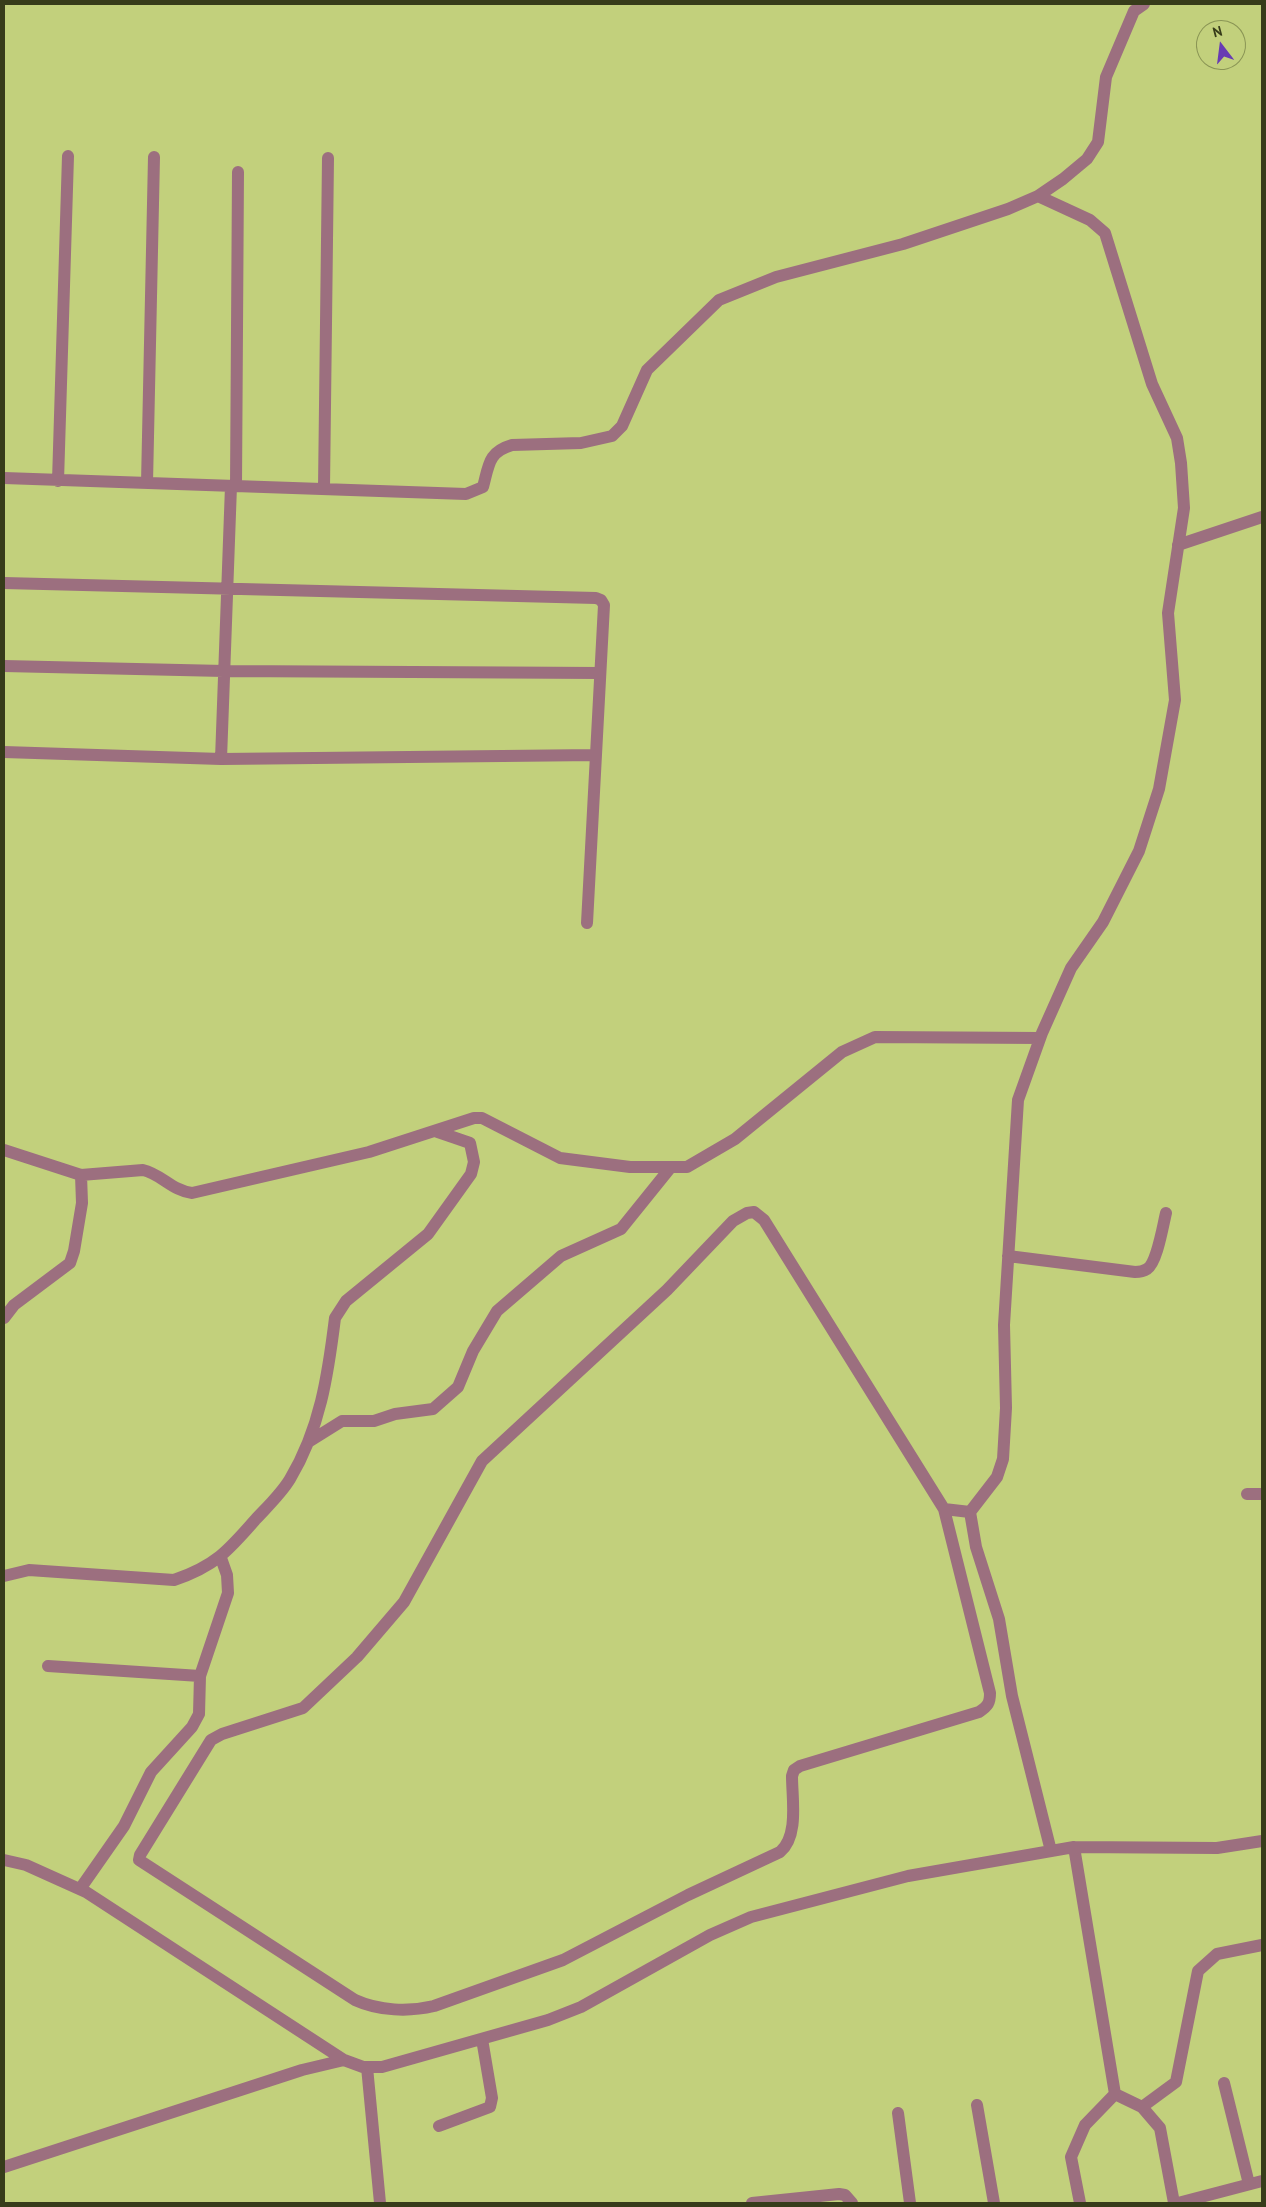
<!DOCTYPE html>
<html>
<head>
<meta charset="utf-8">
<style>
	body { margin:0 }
	#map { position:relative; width:1266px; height:2207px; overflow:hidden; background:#c2d07c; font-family:"PT Sans",sans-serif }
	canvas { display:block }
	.frame { position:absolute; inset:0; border:5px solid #373c1a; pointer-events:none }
	.north { position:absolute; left:1196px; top:20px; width:50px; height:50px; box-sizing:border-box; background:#c2d07c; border:1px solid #8a9555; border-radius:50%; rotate:345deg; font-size:14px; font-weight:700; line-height:20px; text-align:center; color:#373c1a }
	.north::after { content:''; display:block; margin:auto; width:18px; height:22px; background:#683bb3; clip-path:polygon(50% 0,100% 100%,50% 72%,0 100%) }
</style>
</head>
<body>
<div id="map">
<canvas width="1266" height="2207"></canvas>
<div class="frame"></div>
<div class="north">N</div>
</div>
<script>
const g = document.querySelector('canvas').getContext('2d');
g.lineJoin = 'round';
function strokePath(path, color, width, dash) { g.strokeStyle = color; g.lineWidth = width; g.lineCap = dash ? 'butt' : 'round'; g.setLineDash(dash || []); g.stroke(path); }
const minor = new Path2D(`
	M 1038,196 L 1090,220 L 1105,233 L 1152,384 L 1177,438 L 1181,463 L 1184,508 L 1168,613 L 1175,700 L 1159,789 L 1139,851 L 1103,922 L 1071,968 L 1042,1033 L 1018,1100 L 1004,1325 L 1006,1408 L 1003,1459 L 997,1477 L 970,1512 L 976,1547 L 999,1619 L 1012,1696 L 1051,1851
	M 4,478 L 466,494 L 483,487 C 489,465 488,452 512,445 L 581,443 L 612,436 L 622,426 L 647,370 L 719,300 L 776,277 L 903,244 L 1008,209 L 1038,196 L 1063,179 L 1087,159 L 1098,142 L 1106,77 L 1134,11 L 1144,4
	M 58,481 L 68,156
	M 147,483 L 154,157
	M 236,486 L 238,172
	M 324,488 L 328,158
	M 1178,545 L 1262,517
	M 4,583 L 596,598 L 601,600 L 604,605 L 587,923
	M 4,666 L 224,671 L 600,673
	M 4,752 L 221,759 L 596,755
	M 221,759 L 231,486
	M 4,1150 L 81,1175 L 143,1170 C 161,1174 173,1191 192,1193 L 369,1152 L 474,1118 L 482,1118 L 560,1158 L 630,1167 L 687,1167 L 735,1139 L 842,1052 L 875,1037 L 1040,1038
	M 1008,1256 L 1135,1272 C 1139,1272 1144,1271 1147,1269 C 1157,1263 1163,1225 1166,1213
	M 4,1318 L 14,1305 L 70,1263 L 74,1251 L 82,1203 L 81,1175
	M 310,1441 L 342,1421 L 374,1421 L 395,1414 L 433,1409 L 458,1387 L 473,1351 L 497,1311 L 561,1256 L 621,1229 L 671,1167
	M 1247,1494 L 1262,1494
	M 944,1509 L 990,1693 C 990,1703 988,1706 979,1712 L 800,1766 L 794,1770 L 792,1776 C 792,1799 799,1836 780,1852 L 688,1895 L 563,1960 L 434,2006 C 409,2012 379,2011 355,2000 L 139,1860 L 140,1855 L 211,1740 L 222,1734 L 303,1708 L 357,1657 L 404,1602 L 482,1461 L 667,1290 L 733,1221 L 747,1213 L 754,1212 L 764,1220 L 944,1509 L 970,1512
	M 4,1576 L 29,1570 L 174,1580 C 215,1566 228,1551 255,1520 C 267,1507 281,1494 290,1479 C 320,1429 328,1375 335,1318 L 346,1301 L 428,1234 L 471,1174 L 474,1162 L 470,1143 L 435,1131
	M 48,1666 L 200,1676
	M 1074,1847 L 1115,2094 L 1085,2125 L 1071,2157 L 1080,2203
	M 4,1860 L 26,1865 L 86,1892 L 344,2060 L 363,2067 L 382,2067 L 548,2020 L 581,2007 L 710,1935 L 751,1917 L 908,1876 L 1074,1847 L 1217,1848 L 1262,1841
	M 80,1889 L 124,1826 L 151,1772 L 192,1727 L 199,1714 L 200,1676 L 228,1593 L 227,1575 L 221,1558
	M 367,2067 L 380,2203
	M 1224,2083 L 1249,2184
	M 1115,2094 L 1142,2107 L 1160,2128 L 1174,2203
	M 977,2105 L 994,2203
	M 1142,2107 L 1176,2082 L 1198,1971 L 1217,1954 L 1262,1945
	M 898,2113 L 910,2203
	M 439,2126 L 490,2107 L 492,2098 L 482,2039
	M 4,2167 L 302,2070 L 344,2060
	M 752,2203 L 839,2194 L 845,2195 L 852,2203
	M 1178,2203 L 1262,2181`);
strokePath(minor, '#9c6f7f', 12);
</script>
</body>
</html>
